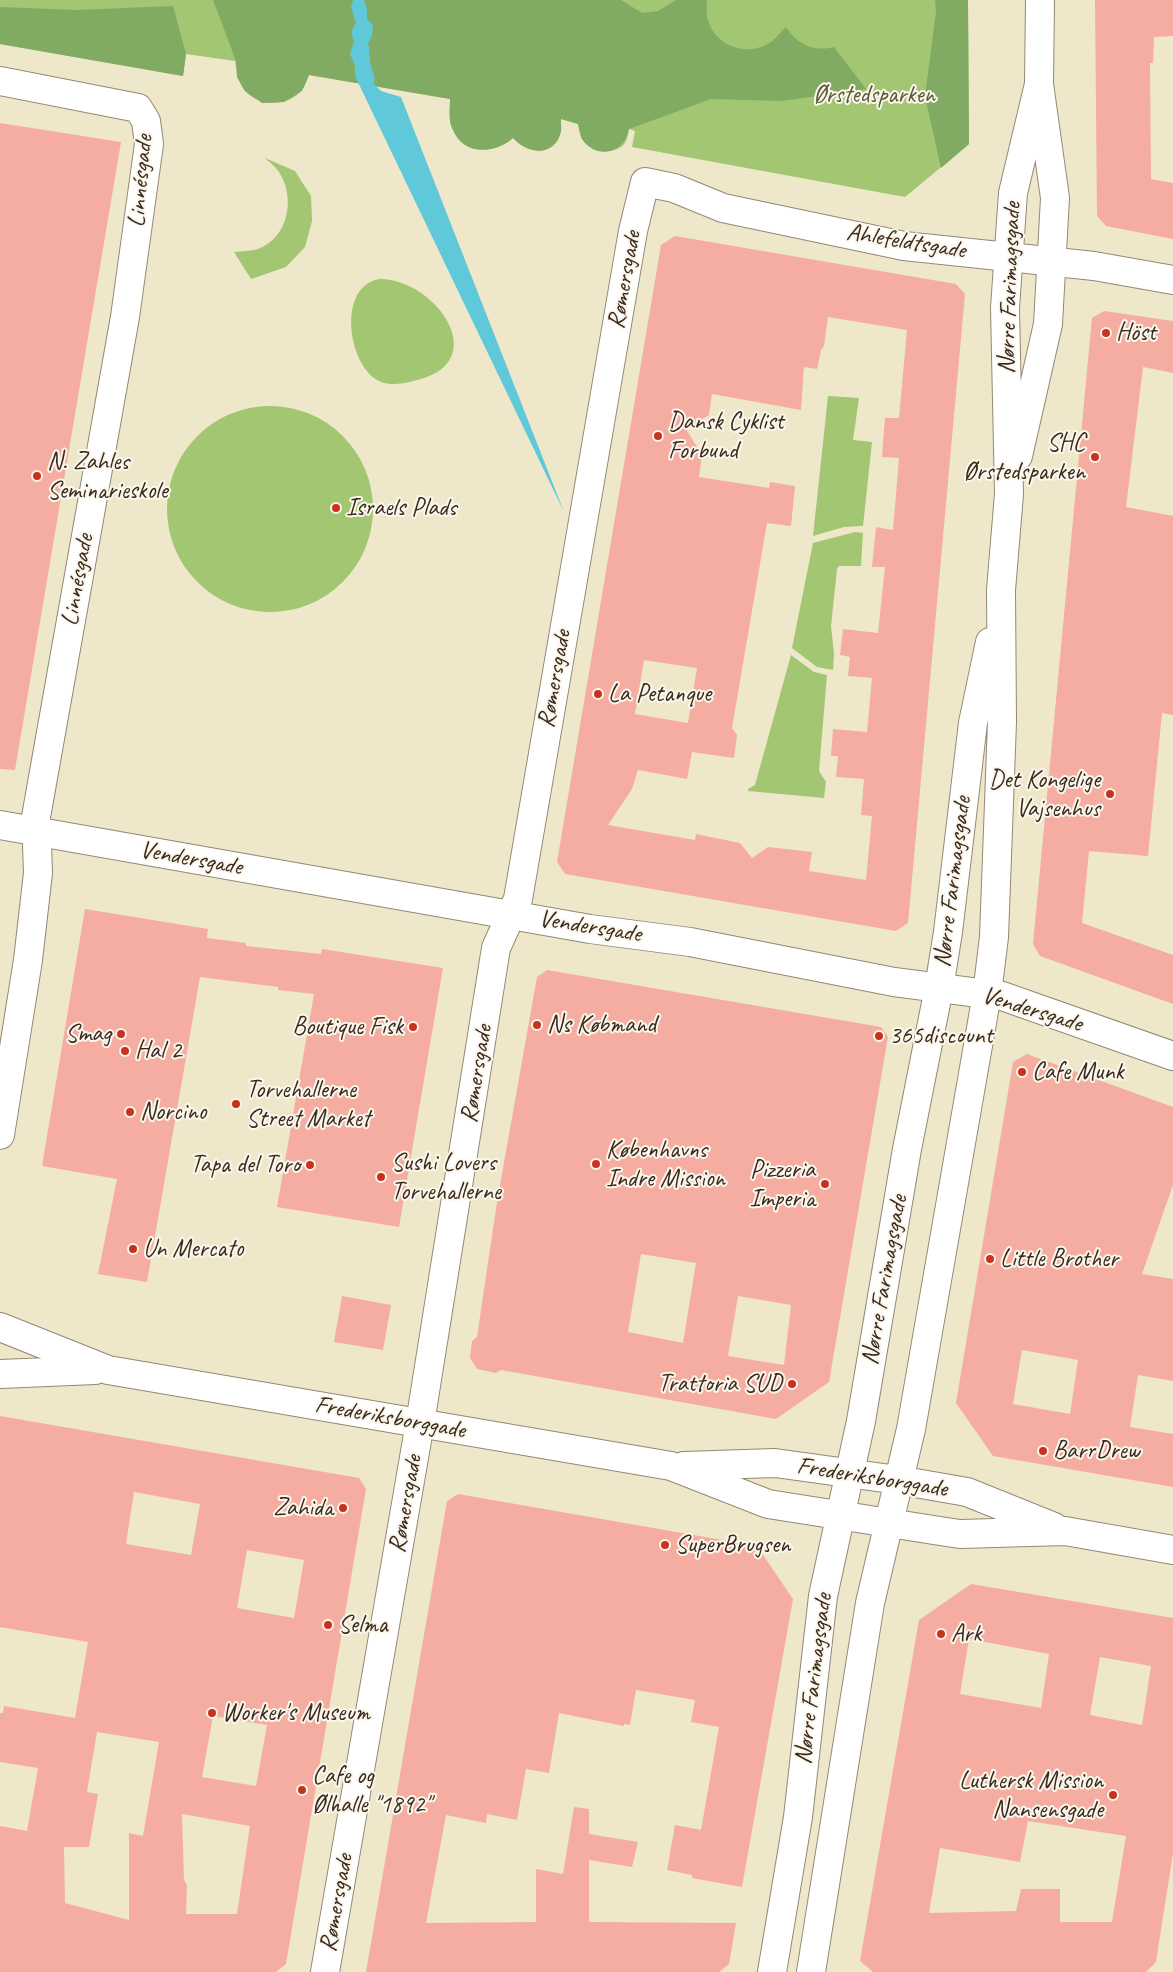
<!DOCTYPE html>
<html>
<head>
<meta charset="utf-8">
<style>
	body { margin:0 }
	canvas { display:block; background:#eee7ca }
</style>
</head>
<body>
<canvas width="1173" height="1972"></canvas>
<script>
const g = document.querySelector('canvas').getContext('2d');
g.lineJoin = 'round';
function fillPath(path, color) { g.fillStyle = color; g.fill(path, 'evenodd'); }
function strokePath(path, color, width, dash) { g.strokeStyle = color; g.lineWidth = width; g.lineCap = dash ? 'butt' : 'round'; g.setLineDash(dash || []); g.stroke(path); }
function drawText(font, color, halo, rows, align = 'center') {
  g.font = font + ' Caveat,sans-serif'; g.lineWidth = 4; g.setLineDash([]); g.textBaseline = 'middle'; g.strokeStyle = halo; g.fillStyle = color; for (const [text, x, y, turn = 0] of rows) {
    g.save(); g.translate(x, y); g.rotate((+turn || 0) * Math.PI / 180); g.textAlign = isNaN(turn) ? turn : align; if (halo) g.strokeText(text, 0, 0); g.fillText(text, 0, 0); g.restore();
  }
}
const green = new Path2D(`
	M 0,0 L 968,0 L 969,144 L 905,197 L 632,147 L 635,131 L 629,129 C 628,135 627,143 621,147 C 609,155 590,151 582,139 C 580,135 579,128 578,124 L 561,119 C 560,122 562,127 561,131 C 556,157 528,155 513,138 C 495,154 464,156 453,130 C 448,120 450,110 450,99 L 309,75 C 307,80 305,86 302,90 C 288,107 260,107 245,91 C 238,83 237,72 235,61 L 186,54 L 183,76 L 0,44 Z
	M 265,158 L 295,171 L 311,196 L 312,221 L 305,247 L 286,267 L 251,279 L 234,252 C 242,251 251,251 258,249 C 288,238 296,198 279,172 C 276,167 270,163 265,158 Z
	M 380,279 C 436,279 496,364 413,381 C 402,384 389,386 379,381 C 347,365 337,285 380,279 Z
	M 828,396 L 859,398 L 853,440 L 872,442 L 863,526 L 844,527 L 813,536 Z
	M167 509a103 103 0 1 1 206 0a103 103 0 1 1-206 0Z
	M 855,532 L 863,533 L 861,566 L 839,566 L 837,569 L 831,626 L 834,654 L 833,670 L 817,667 L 792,648 L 813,543 Z
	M 791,655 L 814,672 L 827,675 L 819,771 L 826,782 L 824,798 L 748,791 L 748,789 L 755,785 Z`);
const forest = new Path2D(`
	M 213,0 L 621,0 L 642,13 L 658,11 L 676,0 L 707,0 C 701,34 734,60 766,45 C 774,41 779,34 786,27 C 797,45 814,52 834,47 L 866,89 L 782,101 L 711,99 L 629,129 C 624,154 596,160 582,139 C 580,135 579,128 578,124 L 561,119 C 560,122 562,127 561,131 C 555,157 528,155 513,138 C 495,154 464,156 453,130 C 448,120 450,110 450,99 L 309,75 L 302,91 L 284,102 L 262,103 L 245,91 L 237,77 L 236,61 Z
	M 935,0 L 968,0 L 969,144 L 941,168 L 925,96 L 936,12 Z
	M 173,6 L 186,54 L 183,76 L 0,44 L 0,7 L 76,10 Z`);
const water = new Path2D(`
	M 353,0 L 364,0 L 367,9 L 367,19 L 373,25 L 372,36 L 368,43 C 370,50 369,54 370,60 C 370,69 376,73 374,84 L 381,91 L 401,97 L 564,512 L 355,76 L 355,66 L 350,54 L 354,41 C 351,34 351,29 356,23 L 351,7 Z`);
const building = new Path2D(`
	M 1095,0 L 1173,0 L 1173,36 L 1154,37 L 1153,63 L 1150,63 L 1151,179 L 1173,183 L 1173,239 L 1106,226 L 1097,216 Z
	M 0,123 L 121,142 L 15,770 L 0,769 Z
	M 675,236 L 956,284 L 965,294 L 908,923 L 896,931 L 565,874 L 557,862 L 661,245 ZM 828,317 L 907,330 L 899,418 L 885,418 L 882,457 L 899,458 L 893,530 L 876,527 L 872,567 L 885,567 L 878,633 L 843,629 L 840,655 L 850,657 L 848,676 L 872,678 L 867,732 L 833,729 L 831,756 L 838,756 L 836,777 L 864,779 L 861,815 L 872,816 L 866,880 L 809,871 L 812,852 L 768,847 L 752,858 L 740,843 L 696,834 L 695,840 L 608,825 L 632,789 L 638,770 L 687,779 L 692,752 L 734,758 L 737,735 L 732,728 L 767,523 L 791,526 L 795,486 L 770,482 L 769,488 L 699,477 L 702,455 L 686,429 L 709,415 L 712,394 L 801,410 L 804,367 L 817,369 L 821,350 L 824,346 ZM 644,660 L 697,668 L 688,723 L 635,714 Z
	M 1104,311 L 1173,321 L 1173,373 L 1143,367 L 1126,507 L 1173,516 L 1173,715 L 1162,713 L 1148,856 L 1089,851 L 1082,923 L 1173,955 L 1173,1004 L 1040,956 L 1033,944 L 1092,318 Z
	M 85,909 L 208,929 L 207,938 L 246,943 L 246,946 L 321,954 L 322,949 L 443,968 L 399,1227 L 277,1207 L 314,994 L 278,990 L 278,987 L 200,977 L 147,1282 L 98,1274 L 117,1179 L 42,1166 Z
	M 547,970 L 881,1027 L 888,1037 L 829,1382 L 776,1419 L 501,1370 L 496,1373 L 477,1369 L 470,1358 L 472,1341 L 477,1337 L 497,1202 L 537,977 ZM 641,1254 L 696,1263 L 683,1343 L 628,1332 ZM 738,1296 L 791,1305 L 784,1365 L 728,1356 Z
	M 1027,1054 L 1173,1107 L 1173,1185 L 1142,1274 L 1173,1279 L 1173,1381 L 1138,1375 L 1130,1427 L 1173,1434 L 1173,1487 L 993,1456 L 956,1403 L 1013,1062 ZM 1022,1350 L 1078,1360 L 1070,1414 L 1013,1404 Z
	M 342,1296 L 391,1305 L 383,1350 L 334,1342 Z
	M 0,1416 L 359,1478 L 366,1489 L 286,1964 L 276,1972 L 0,1972 L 0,1826 L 27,1831 L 38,1768 L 0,1762 L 0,1713 L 3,1713 L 4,1706 L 75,1718 L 88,1642 L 0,1627 ZM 134,1492 L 200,1504 L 191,1555 L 126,1544 ZM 247,1550 L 304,1560 L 294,1618 L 237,1608 ZM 213,1716 L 267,1725 L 256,1786 L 202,1777 ZM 97,1732 L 159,1742 L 143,1836 L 129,1833 L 129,1920 L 65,1903 L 64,1847 L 89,1847 L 98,1794 L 87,1792 ZM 182,1814 L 250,1826 L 237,1914 L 186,1914 L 187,1885 L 184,1880 Z
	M 458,1494 L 757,1546 L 793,1599 L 742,1887 L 692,1878 L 692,1875 L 667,1870 L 675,1825 L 701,1830 L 719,1727 L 691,1722 L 695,1700 L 636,1690 L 630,1725 L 624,1724 L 624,1726 L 559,1713 L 549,1773 L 526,1769 L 517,1820 L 487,1814 L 486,1823 L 446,1815 L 426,1923 L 536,1922 L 536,1869 L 563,1874 L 574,1807 L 589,1809 L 589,1834 L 638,1842 L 632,1867 L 589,1860 L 589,1922 L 736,1923 L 729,1964 L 719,1972 L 366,1972 L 447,1501 Z
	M 971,1584 L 1173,1618 L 1173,1853 L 1156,1962 L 1146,1972 L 873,1972 L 860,1961 L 919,1620 ZM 969,1639 L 1049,1654 L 1041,1708 L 960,1694 ZM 1100,1657 L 1151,1666 L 1142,1725 L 1090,1715 ZM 1028,1821 L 1126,1836 L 1112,1922 L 1060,1922 L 1060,1889 L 1021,1889 L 1016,1911 L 929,1913 L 940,1848 L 1020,1862 Z`);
const street = new Path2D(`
	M 0,81 L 138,108 L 146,121 L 149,144 L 125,317 L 36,817 L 38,873 L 28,960 L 0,1135
	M 0,825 L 590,929 L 690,942 L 894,982 L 1002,996 L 1173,1056
	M 325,1972 L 420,1423 L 496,948 L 518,899 L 633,231 L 645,182 L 674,188 L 723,208 L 904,246 L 1094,266 L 1173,280`);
const secondary = new Path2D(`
	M 1018,456 L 1048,324 L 1055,198 L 1039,84 L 1040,0
	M 0,1327 L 108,1370 L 671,1466 L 768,1504 L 940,1531 L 960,1534 L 1065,1531 L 1173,1550
	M 0,1374 L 95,1370
	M 684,1466 L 775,1463 L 898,1480 L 967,1492 L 1054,1527
	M 772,1972 L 798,1817 L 823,1596 L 861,1421 L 907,1149 L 939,988 L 948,932 L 973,723 L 990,642
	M 811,1972 L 870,1603 L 911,1429 L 987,994 L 994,937 L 1002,722 L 1001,590 L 1009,494 L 1005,308 L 1013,193 L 1039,84`);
const markers = [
	[1106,333,5,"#c8321e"],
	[658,436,5,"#c8321e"],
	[1095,457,5,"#c8321e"],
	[37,476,5,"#c8321e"],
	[336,508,5,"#c8321e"],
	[598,694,5,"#c8321e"],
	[1110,794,5,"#c8321e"],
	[537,1025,5,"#c8321e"],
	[413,1027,5,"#c8321e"],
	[121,1034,5,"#c8321e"],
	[879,1036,5,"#c8321e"],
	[125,1051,5,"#c8321e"],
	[1022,1072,5,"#c8321e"],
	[236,1104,5,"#c8321e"],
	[130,1112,5,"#c8321e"],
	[596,1164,5,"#c8321e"],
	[310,1165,5,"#c8321e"],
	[381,1177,5,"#c8321e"],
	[825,1184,5,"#c8321e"],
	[133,1249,5,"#c8321e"],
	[990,1259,5,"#c8321e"],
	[792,1384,5,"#c8321e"],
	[1043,1451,5,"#c8321e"],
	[343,1508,5,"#c8321e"],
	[665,1545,5,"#c8321e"],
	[328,1625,5,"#c8321e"],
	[941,1634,5,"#c8321e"],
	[212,1713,5,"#c8321e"],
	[302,1790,5,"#c8321e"],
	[1113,1795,5,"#c8321e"]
];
const parkNames = [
	["Ørstedsparken",874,95]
];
const streetNames = [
	["Linnésgade",141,181,-85],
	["Ahlefeldtsgade",906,242,9],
	["Rømersgade",625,280,-80],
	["Nørre Farimagsgade",1010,288,-88],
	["Linnésgade",78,580,-80],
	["Rømersgade",555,679,-80],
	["Vendersgade",191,859,10],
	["Nørre Farimagsgade",953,882,-83],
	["Vendersgade",590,927,9],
	["Vendersgade",1032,1010,17],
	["Rømersgade",477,1074,-81],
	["Nørre Farimagsgade",885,1280,-80],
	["Frederiksborggade",390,1418,10],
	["Frederiksborggade",872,1478,9],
	["Rømersgade",406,1504,-80],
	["Nørre Farimagsgade",814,1679,-83],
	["Rømersgade",337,1903,-80]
];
const poiNames = [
	["Höst",1116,333],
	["Dansk Cyklist",668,422],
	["Forbund",668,451],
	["SHC",1085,443,"right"],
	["Ørstedsparken",1085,472,"right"],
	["N. Zahles",47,462],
	["Seminarieskole",47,491],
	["Israels Plads",346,508],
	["La Petanque",608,694],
	["Det Kongelige",1100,780,"right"],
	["Vajsenhus",1100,809,"right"],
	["Ns Købmand",547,1025],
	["Boutique Fisk",403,1027,"right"],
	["Smag",111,1034,"right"],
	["365discount",889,1036],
	["Hal 2",135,1051],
	["Cafe Munk",1032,1072],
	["Torvehallerne",246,1090],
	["Street Market",246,1119],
	["Norcino",140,1112],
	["Københavns",606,1150],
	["Indre Mission",606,1179],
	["Sushi Lovers",391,1163],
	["Torvehallerne",391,1192],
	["Tapa del Toro",300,1165,"right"],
	["Pizzeria",815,1170,"right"],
	["Imperia",815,1199,"right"],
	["Un Mercato",143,1249],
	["Little Brother",1000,1259],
	["Trattoria SUD",782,1384,"right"],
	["BarrDrew",1053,1451],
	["Zahida",333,1508,"right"],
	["SuperBrugsen",675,1545],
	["Selma",338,1625],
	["Ark",951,1634],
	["Worker's Museum",222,1713],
	["Cafe og",312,1776],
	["Ølhalle \"1892\"",312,1805],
	["Luthersk Mission",1103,1781,"right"],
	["Nansensgade",1103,1810,"right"]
];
fillPath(green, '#a2c671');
fillPath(forest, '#81ab63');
fillPath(water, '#5fc8d9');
fillPath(building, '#f5ada1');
strokePath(street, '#948874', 30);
strokePath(secondary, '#948874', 30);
strokePath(street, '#fff', 28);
strokePath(secondary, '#fff', 28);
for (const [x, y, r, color] of markers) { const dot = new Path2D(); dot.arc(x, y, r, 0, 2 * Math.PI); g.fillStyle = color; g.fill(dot); strokePath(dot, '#fbf7ec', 2); }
drawText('25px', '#5a5937', '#fbf7ec', parkNames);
drawText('25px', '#3b2a1e', '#fbf7ec', streetNames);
drawText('25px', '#3b2a1e', '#fbf7ec', poiNames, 'left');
</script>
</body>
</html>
